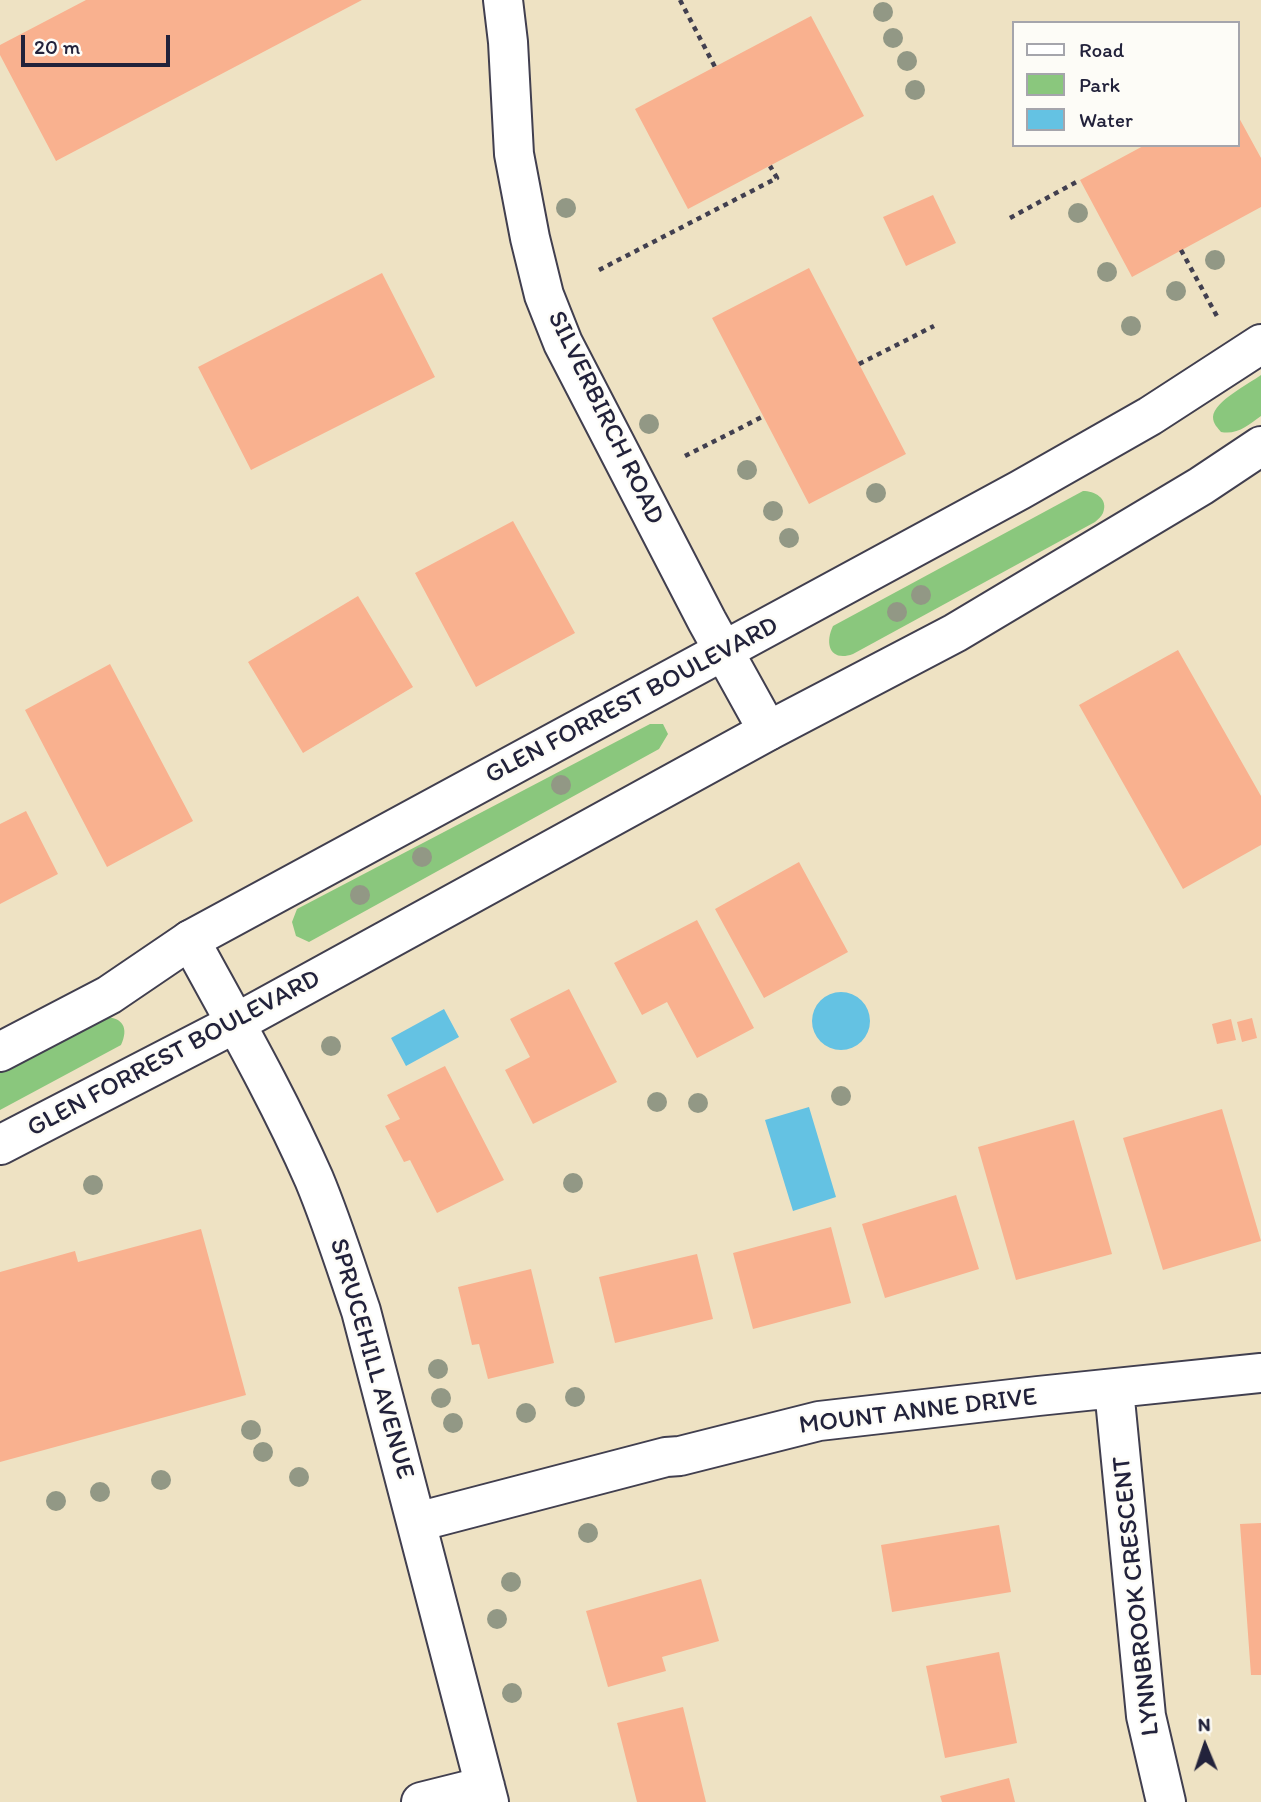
<!DOCTYPE html>
<html>
<head>
<meta charset="utf-8">
<style>
	body { margin:0 }
	#map { position:relative; width:1261px; height:1802px; overflow:hidden; background:#eee2c3; font-family:Itim,sans-serif }
	canvas { display:block }
	.legend { position:absolute; left:1012px; top:21px; width:228px; height:126px; box-sizing:border-box; background:#fdfcf7; border:2px solid #a5a5ac; margin:0; padding:9px 12px; list-style:none; font-size:21px; color:#22223b }
	.legend li { display:flex; align-items:center; gap:14px; height:35px }
	.legend b { width:35px; border:2px solid #a5a5ac }
	.north { position:absolute; left:1170px; top:1711px; width:70px; height:70px; -webkit-text-stroke:5px #fdfcf7; paint-order:stroke; rotate:358deg; font-size:19px; font-weight:700; line-height:28px; text-align:center; color:#22223b }
	.north::after { content:''; display:block; margin:auto; width:24px; height:32px; background:#22223b; clip-path:polygon(50% 0,100% 100%,50% 72%,0 100%) }
	.scale { position:absolute; left:21px; top:35px; width:149px; height:32px; box-sizing:border-box; border:4px solid #22223b; border-top:0; padding-left:9px; font-size:21px; line-height:24px; white-space:nowrap; color:#22223b; -webkit-text-stroke:5px #fdfcf7; paint-order:stroke }
</style>
</head>
<body>
<div id="map">
<canvas width="1261" height="1802"></canvas>
<ul class="legend">
<li><b style="height:9px;background:#fff"></b>Road</li>
<li><b style="height:19px;background:#8ac77d"></b>Park</li>
<li><b style="height:19px;background:#64c2e3"></b>Water</li>
</ul>
<div class="north">N</div>
<div class="scale">20 m</div>
</div>
<script>
const g = document.querySelector('canvas').getContext('2d');
g.lineJoin = 'round';
function fillPath(path, color) { g.fillStyle = color; g.fill(path, 'evenodd'); }
function strokePath(path, color, width, dash) { g.strokeStyle = color; g.lineWidth = width; g.lineCap = dash ? 'butt' : 'round'; g.setLineDash(dash || []); g.stroke(path); }
function drawText(font, color, halo, rows, align = 'center') {
  g.font = font + ' Itim,sans-serif'; g.lineWidth = 5; g.setLineDash([]); g.textBaseline = 'middle'; g.strokeStyle = halo; g.fillStyle = color; for (const [text, x, y, turn = 0] of rows) {
    g.save(); g.translate(x, y); g.rotate((+turn || 0) * Math.PI / 180); g.textAlign = isNaN(turn) ? turn : align; if (halo) g.strokeText(text, 0, 0); g.fillText(text, 0, 0); g.restore();
  }
}
const green = new Path2D(`
	M 1261,375 L 1261,416 C 1248,425 1238,435 1221,432 C 1218,428 1213,424 1213,417 C 1214,401 1249,384 1261,375 Z
	M 1083,491 C 1094,491 1109,498 1103,513 C 1101,517 1098,519 1095,522 L 853,654 C 831,662 824,645 833,626 Z
	M 650,724 L 663,724 L 668,734 L 659,749 L 309,942 L 296,936 L 292,922 L 297,909 Z
	M 104,1017 C 123,1017 129,1028 121,1045 L 0,1110 L 0,1071 Z`);
const water = new Path2D(`
	M812 1021a29 29 0 1 1 58 0a29 29 0 1 1-58 0Z
	M 444,1009 L 459,1037 L 406,1066 L 391,1038 Z
	M 809,1107 L 836,1197 L 793,1211 L 765,1120 Z`);
const building = new Path2D(`
	M 86,0 L 362,0 L 56,161 L 0,55 L 0,45 Z
	M 811,16 L 864,116 L 688,209 L 635,109 Z
	M 1238,116 L 1261,158 L 1261,207 L 1132,277 L 1080,180 L 1145,145 L 1238,145 Z
	M 933,195 L 956,243 L 906,266 L 883,217 Z
	M 809,268 L 906,454 L 809,504 L 712,318 Z
	M 382,273 L 435,377 L 251,470 L 198,367 Z
	M 513,521 L 575,633 L 476,687 L 415,573 Z
	M 358,596 L 413,687 L 303,753 L 248,662 Z
	M 1178,650 L 1261,796 L 1261,845 L 1183,889 L 1079,705 Z
	M 110,664 L 193,821 L 107,867 L 25,710 Z
	M 26,811 L 58,874 L 0,904 L 0,824 Z
	M 799,862 L 848,952 L 764,998 L 715,909 Z
	M 697,920 L 754,1028 L 697,1058 L 667,1002 L 642,1015 L 614,963 Z
	M 569,989 L 617,1082 L 533,1124 L 505,1070 L 530,1057 L 510,1019 Z
	M 1252,1018 L 1257,1038 L 1242,1042 L 1237,1022 Z
	M 1231,1019 L 1236,1040 L 1217,1044 L 1212,1024 Z
	M 445,1066 L 504,1180 L 437,1213 L 410,1160 L 404,1162 L 385,1126 L 400,1119 L 387,1095 Z
	M 1222,1109 L 1261,1241 L 1163,1270 L 1123,1138 Z
	M 1074,1120 L 1112,1254 L 1016,1280 L 978,1147 Z
	M 956,1195 L 979,1269 L 885,1298 L 862,1224 Z
	M 831,1227 L 851,1303 L 753,1329 L 733,1253 Z
	M 201,1229 L 246,1395 L 0,1462 L 0,1272 L 75,1251 L 78,1262 Z
	M 697,1254 L 713,1319 L 615,1343 L 599,1277 Z
	M 531,1269 L 554,1363 L 488,1379 L 479,1344 L 472,1345 L 458,1287 Z
	M 1261,1523 L 1261,1675 L 1251,1675 L 1240,1524 Z
	M 999,1525 L 1011,1592 L 892,1612 L 881,1545 Z
	M 701,1579 L 719,1641 L 662,1657 L 666,1671 L 608,1687 L 586,1611 Z
	M 999,1652 L 1017,1743 L 945,1758 L 926,1666 Z
	M 683,1707 L 706,1802 L 637,1802 L 617,1723 Z
	M 1009,1778 L 1015,1802 L 942,1802 L 940,1796 Z`);
const path = new Path2D(`
	M 680,0 L 715,67
	M 1010,218 L 1080,180
	M 1181,250 L 1219,320
	M 599,270 L 777,178 L 770,166
	M 859,364 L 934,326
	M 685,456 L 764,416`);
const minor = new Path2D(`
	M 503,0 L 508,42 L 514,154 L 530,238 L 544,295 L 563,343 L 707,621 L 768,731
	M 190,940 C 233,1019 278,1097 314,1179 C 332,1222 346,1267 361,1311 L 489,1802
	M 1114,1389 L 1146,1716 L 1166,1802
	M 417,1522 L 666,1457 L 680,1456 L 819,1421 L 1038,1396 L 1261,1373
	M 421,1802 L 485,1786`);
const tertiary = new Path2D(`
	M 0,1052 L 109,995 L 190,940 L 1020,490 L 1150,416 L 1261,344
	M 0,1145 L 236,1023 L 768,731 L 955,633 L 1201,486 L 1261,446`);
const trees = [
	[883,12],
	[893,38],
	[907,61],
	[915,90],
	[566,208],
	[1078,213],
	[1215,260],
	[1107,272],
	[1176,291],
	[1131,326],
	[649,424],
	[747,470],
	[876,493],
	[773,511],
	[789,538],
	[921,595],
	[897,612],
	[561,785],
	[422,857],
	[360,895],
	[331,1046],
	[841,1096],
	[657,1102],
	[698,1103],
	[573,1183],
	[93,1185],
	[438,1369],
	[575,1397],
	[441,1398],
	[526,1413],
	[453,1423],
	[251,1430],
	[263,1452],
	[299,1477],
	[161,1480],
	[100,1492],
	[56,1501],
	[588,1533],
	[511,1582],
	[497,1619],
	[512,1693]
];
const streetNames = [
	["SILVERBIRCH ROAD",605,418,64],
	["GLEN FORREST BOULEVARD",632,701,-28],
	["GLEN FORREST BOULEVARD",174,1054,-28],
	["SPRUCEHILL AVENUE",371,1359,74],
	["MOUNT ANNE DRIVE",918,1412,-7],
	["LYNNBROOK CRESCENT",1137,1596,-96]
];
fillPath(green, '#8ac77d');
fillPath(water, '#64c2e3');
fillPath(building, '#f9b18f');
strokePath(minor, '#413f4f', 42);
strokePath(tertiary, '#413f4f', 42);
strokePath(path, '#413f4f', 4.5, [5, 5]);
strokePath(minor, '#fff', 38);
strokePath(tertiary, '#fff', 38);
g.fillStyle = '#929885';
for (const [x, y] of trees) { g.beginPath(); g.arc(x, y, 10, 0, 2 * Math.PI); g.fill(); }
drawText('26px', '#22223b', '#fdfcf7', streetNames);
</script>
</body>
</html>
